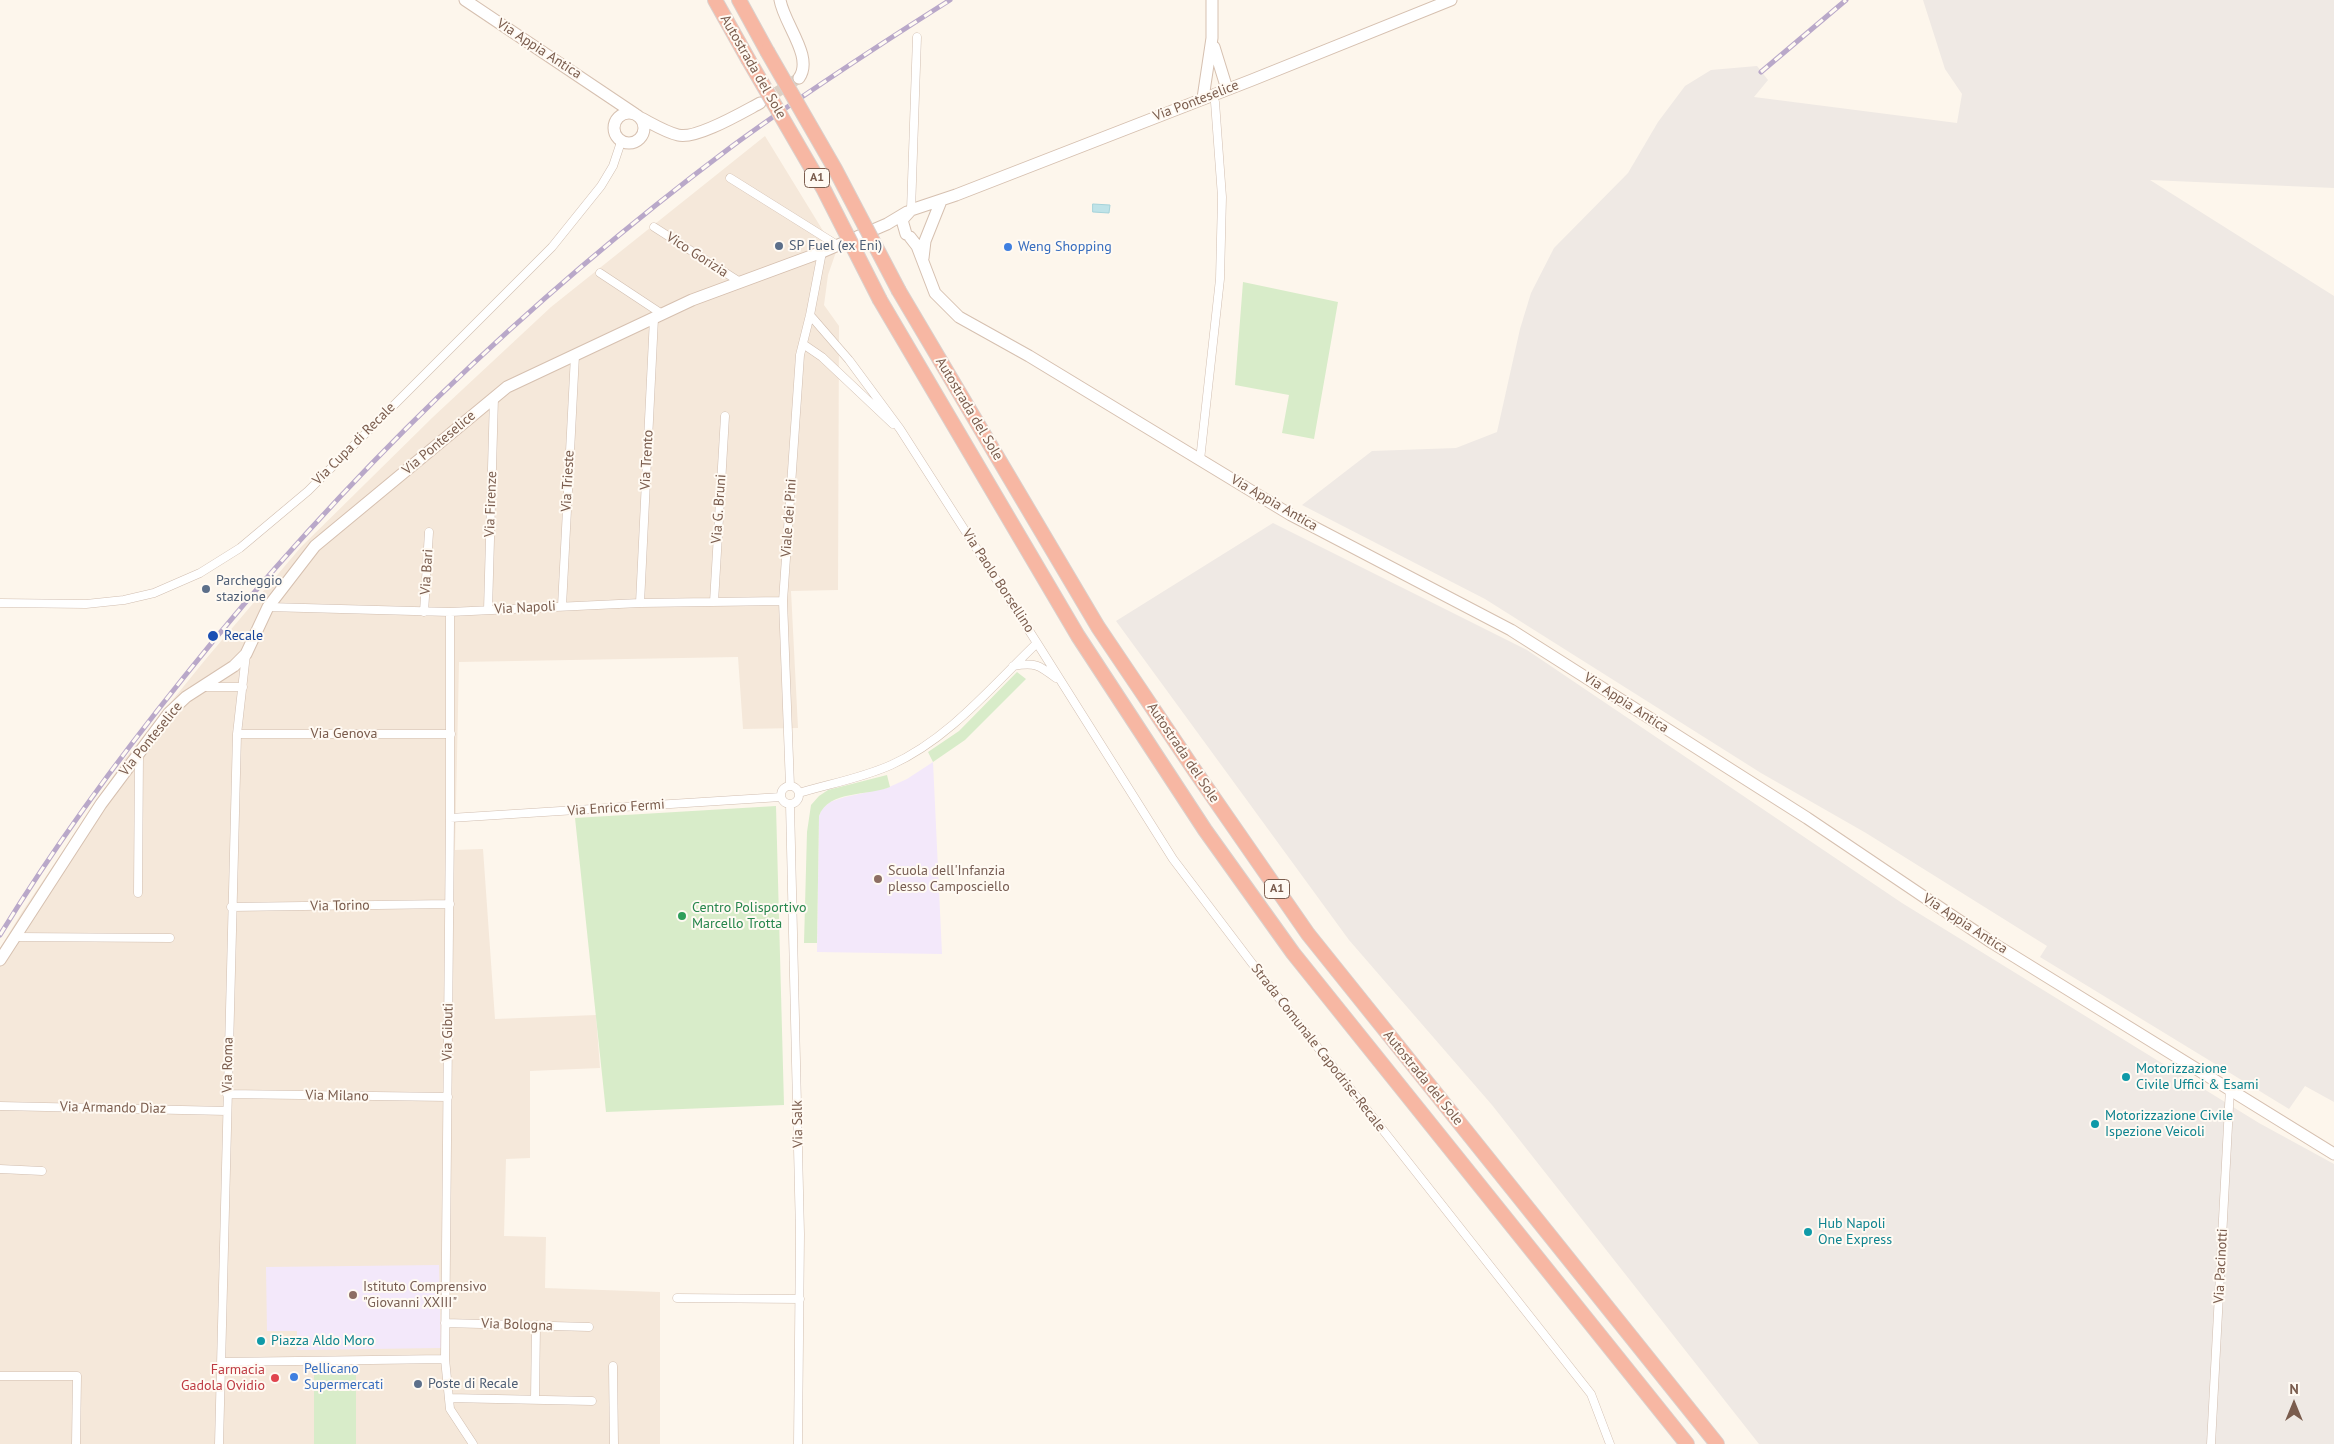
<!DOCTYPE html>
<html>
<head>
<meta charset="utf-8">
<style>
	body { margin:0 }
	#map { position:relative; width:2334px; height:1444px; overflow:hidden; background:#fdf6ec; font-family:"PT Sans",sans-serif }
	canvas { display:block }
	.north { position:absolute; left:2269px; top:1379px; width:50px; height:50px; -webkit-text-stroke:4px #fffaf3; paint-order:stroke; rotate:0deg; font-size:14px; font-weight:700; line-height:20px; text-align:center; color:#7a5c4d }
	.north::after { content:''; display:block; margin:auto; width:18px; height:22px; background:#7a5c4d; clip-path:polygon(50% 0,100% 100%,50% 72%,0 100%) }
</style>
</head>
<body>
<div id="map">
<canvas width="2334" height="1444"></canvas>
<div class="north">N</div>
</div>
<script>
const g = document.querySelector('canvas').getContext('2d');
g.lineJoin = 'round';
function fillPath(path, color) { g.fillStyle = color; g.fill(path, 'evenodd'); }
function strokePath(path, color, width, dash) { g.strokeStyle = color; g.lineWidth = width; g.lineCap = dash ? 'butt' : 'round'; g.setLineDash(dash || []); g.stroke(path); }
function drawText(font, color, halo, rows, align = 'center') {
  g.font = font + ' "PT Sans",sans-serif'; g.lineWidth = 4; g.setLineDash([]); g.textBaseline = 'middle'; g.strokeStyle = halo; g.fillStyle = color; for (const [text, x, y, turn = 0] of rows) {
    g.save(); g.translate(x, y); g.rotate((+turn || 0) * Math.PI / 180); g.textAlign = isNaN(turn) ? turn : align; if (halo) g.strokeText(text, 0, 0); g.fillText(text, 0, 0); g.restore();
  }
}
const residential = new Path2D(`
	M 765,136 L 836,252 L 828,275 L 824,305 L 839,326 L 838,590 L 791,591 L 798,728 L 743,729 L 738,657 L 459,662 L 455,850 L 483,849 L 495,1019 L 596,1015 L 600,1068 L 530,1071 L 530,1158 L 506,1159 L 504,1236 L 546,1237 L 545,1288 L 660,1292 L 660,1444 L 0,1444 L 0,948 L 22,912 L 124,760 L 205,660 L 301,547 L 433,417 L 551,307 Z`);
const industrial = new Path2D(`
	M 1923,0 L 2334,0 L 2334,188 L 2150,180 L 2334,296 L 2334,1102 L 2305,1086 L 2289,1109 L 2040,957 L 2047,946 L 1866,833 L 1761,773 L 1485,599 L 1302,505 L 1372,451 L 1456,448 L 1497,432 L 1520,329 L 1531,293 L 1554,248 L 1628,173 L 1658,122 L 1685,86 L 1711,70 L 1757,66 L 1768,80 L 1754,97 L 1957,123 L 1962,94 L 1945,69 Z
	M 1273,523 L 1527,650 L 1902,903 L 2259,1123 L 2334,1164 L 2334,1444 L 1759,1444 L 1492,1105 L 1349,940 L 1116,621 Z`);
const education = new Path2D(`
	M 933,762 L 942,954 L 817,952 L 819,816 L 822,809 L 830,802 L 845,797 L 887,788 L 907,779 Z
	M 439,1265 L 441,1348 L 297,1350 L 297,1331 L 267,1331 L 266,1267 Z`);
const green = new Path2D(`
	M 1243,282 L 1338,302 L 1314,439 L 1282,433 L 1289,395 L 1235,385 Z
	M 1017,672 L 1026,679 L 965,740 L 933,762 L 928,752 L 959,731 Z
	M 887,775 L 890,787 C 869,796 828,790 819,816 L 817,943 L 804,943 L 807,832 L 811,805 L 819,796 L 828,790 Z
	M 776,806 L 784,1105 L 606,1112 L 575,818 Z
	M 314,1374 L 356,1374 L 356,1444 L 314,1444 Z`);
const water = new Path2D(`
	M 1093,204 L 1110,205 L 1109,213 L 1093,212 Z`);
const secondaryTunnel = new Path2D(`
	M 763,101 L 799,78`);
const street = new Path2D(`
	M 730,178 L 837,245
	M 911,210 L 917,37
	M 654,227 L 740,282
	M 600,273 L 662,314
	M 803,344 L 822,357 L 893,424
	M 1200,460 L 1220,279 L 1222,197 L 1215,102
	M 714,602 L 725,416
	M 0,603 L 86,604 L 124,600 L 154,593 L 200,573 L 240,548 L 308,491 L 552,247 L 601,186 L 613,166 L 621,142
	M 640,603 L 654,318
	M 562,606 L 575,355
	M 268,607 L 450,612 L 640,603 L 783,601
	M 488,610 L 494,397
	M 424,612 L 429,532
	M 450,612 L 450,818 L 445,1359 L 450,1409 L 473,1444
	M 1037,643 L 1173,859 L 1267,983 L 1591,1394 L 1610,1444
	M 1013,666 C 1035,662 1039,665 1056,678
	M 202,687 L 243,687
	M 237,734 L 451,734
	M781 795a9 9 0 1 1 18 0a9 9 0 1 1-18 0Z
	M 790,786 L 783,601 L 800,355 L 810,315 L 822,252
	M 799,793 C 829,784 862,778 891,765 C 949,739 992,686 1037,643 L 900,429 L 849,360 L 810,315
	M 790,804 L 800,1234 L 798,1444
	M 450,818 L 781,797
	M 138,893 L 139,753
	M 231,907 L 450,904
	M 15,937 L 170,938
	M 227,1094 L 448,1097
	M 0,1106 L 227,1111
	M 0,1169 L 42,1171
	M 677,1298 L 800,1299
	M 445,1323 L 589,1327
	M 223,1362 L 445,1359
	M 613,1366 L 614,1444
	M 0,1376 L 77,1376 L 76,1444
	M 449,1398 L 592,1401
	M 535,1400 L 536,1325
	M 219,1444 L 237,734 L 246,654
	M 2211,1444 L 2230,1088`);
const secondary = new Path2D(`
	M 465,0 L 635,114
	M 780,0 C 784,24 814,57 799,78
	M 1214,47 L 1227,89
	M 1203,98 L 1212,38 L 1212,0
	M614 128a15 15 0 1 1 30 0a15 15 0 1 1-30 0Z
	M 639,117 C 651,123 665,132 678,135 C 696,140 743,112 760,103
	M 906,234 L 902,220 L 911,210 L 956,195 L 1252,80 L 1451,0
	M 910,237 L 917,246 L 935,293 L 959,317 L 1029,356 L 1291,515 L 1511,630 L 1807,818 L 1991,942 L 2334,1154
	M 923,258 L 925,241 L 941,201
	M 0,960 L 101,804 L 169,713 L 186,697 L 234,666 L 246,654 L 268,607 L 315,546 L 507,387 L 692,300 L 822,252 L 887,224 L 907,212`);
const highway = new Path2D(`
	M 715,0 L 748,59
	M 739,0 L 767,51
	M 899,291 L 1098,627 L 1195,771 L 1308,934 L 1717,1444
	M 880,300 L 1078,636 L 1205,830 L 1293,953 L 1687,1444`);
const rail = new Path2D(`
	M 1761,72 L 1846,0
	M 0,935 C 55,845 118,759 184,677 C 343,478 527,300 731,147 C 802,95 876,47 950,0`);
const highwayBridge = new Path2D(`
	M 767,51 L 835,169 L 899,291
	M 748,59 L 824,190 L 880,300`);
const markers = [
	[779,246,5,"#5c6f8a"],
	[1008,247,5,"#3f7fe0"],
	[206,589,5,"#5c6f8a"],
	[213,636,6,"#1a4fb4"],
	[878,879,5,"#8d6e63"],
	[682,916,5,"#2e9e5b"],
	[2126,1077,5,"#0f9aa8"],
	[2095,1124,5,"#0f9aa8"],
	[1808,1232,5,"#0f9aa8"],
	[353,1295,5,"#8d6e63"],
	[261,1341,5,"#0f9aa8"],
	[294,1377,5,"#3f7fe0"],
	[275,1378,5,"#e0444e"],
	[418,1384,5,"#5c6f8a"]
];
const shields = [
	[817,178,25],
	[1277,889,25]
];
const shieldNames = [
	["A1",817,178],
	["A1",1277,889]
];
const streetNames = [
	["Via Appia Antica",539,49,33],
	["Autostrada del Sole",753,67,60],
	["Via Ponteselice",1196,101,-21],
	["Vico Gorizia",697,255,33],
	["Autostrada del Sole",969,409,59],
	["Via Ponteselice",439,443,-40],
	["Via Cupa di Recale",354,444,-45],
	["Via Trento",647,460,-87],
	["Via Trieste",568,481,-87],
	["Via Appia Antica",1274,503,30],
	["Via Firenze",491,504,-88],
	["Via G. Bruni",719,509,-86],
	["Viale dei Pini",789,518,-86],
	["Via Bari",427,572,-86],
	["Via Paolo Borsellino",998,581,57],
	["Via Napoli",525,608,-3],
	["Via Appia Antica",1626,703,33],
	["Via Genova",344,734],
	["Via Ponteselice",151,739,-51],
	["Autostrada del Sole",1183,753,56],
	["Via Enrico Fermi",616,808,-4],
	["Via Torino",340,906,-1],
	["Via Appia Antica",1965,924,33],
	["Via Gibuti",448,1032,-89],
	["Strada Comunale Capodrise-Recale",1318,1048,52],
	["Via Roma",228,1065,-89],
	["Autostrada del Sole",1423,1078,51],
	["Via Milano",337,1096,1],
	["Via Armando Dìaz",113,1108,1],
	["Via Salk",798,1124,-91],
	["Via Pacinotti",2221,1266,-87],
	["Via Bologna",517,1325,2]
];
const serviceNames = [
	["SP Fuel (ex Eni)",789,246],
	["Parcheggio",216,581],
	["stazione",216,597],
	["Poste di Recale",428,1384]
];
const shopNames = [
	["Weng Shopping",1018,247],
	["Pellicano",304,1369],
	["Supermercati",304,1385]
];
const transitNames = [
	["Recale",224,636]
];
const educationNames = [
	["Scuola dell'Infanzia",888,871],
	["plesso Camposciello",888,887],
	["Istituto Comprensivo",363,1287],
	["\"Giovanni XXIII\"",363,1303]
];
const leisureNames = [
	["Centro Polisportivo",692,908],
	["Marcello Trotta",692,924]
];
const cultureNames = [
	["Motorizzazione",2136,1069],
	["Civile Uffici & Esami",2136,1085],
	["Motorizzazione Civile",2105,1116],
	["Ispezione Veicoli",2105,1132],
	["Hub Napoli",1818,1224],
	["One Express",1818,1240],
	["Piazza Aldo Moro",271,1341]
];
const healthNames = [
	["Farmacia",265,1370],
	["Gadola Ovidio",265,1386]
];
fillPath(residential, '#f5e8da');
fillPath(industrial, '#efe9e4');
fillPath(education, '#f3e8fa');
fillPath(green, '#d8ecc9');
fillPath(water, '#bfe3e8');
strokePath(water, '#a5d3da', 1);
strokePath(secondaryTunnel, '#dcd0c4', 11, [11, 5.5]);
strokePath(street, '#d1beb0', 9);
strokePath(secondary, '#d6c0b0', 13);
strokePath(highway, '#dad1cd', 16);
strokePath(street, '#fff', 8);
strokePath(secondary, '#fff', 11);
strokePath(highway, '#f7b7a3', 14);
strokePath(rail, '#b9a8c9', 5);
strokePath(rail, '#fffaf3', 3, [9]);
strokePath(highwayBridge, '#dad1cd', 16, []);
strokePath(highwayBridge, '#f7b7a3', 14);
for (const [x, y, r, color] of markers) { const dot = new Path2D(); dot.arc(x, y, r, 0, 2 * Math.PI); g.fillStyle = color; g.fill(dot); strokePath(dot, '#fffaf3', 2); }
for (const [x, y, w] of shields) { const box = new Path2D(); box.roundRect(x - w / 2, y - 9.5, w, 19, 4); g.fillStyle = '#fffaf3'; g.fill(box); strokePath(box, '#7a5c4d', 1); }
drawText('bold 12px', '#7a5c4d', null, shieldNames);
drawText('14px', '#7a5c4d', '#fffaf3', streetNames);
drawText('14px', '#4e5e75', '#fffaf3', serviceNames, 'left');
drawText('14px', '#366cbe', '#fffaf3', shopNames, 'left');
drawText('14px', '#164399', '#fffaf3', transitNames, 'left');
drawText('14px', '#785e54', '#fffaf3', educationNames, 'left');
drawText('14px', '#27864d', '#fffaf3', leisureNames, 'left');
drawText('14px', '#0d838f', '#fffaf3', cultureNames, 'left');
drawText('14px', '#be3a42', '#fffaf3', healthNames, 'right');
</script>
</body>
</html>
